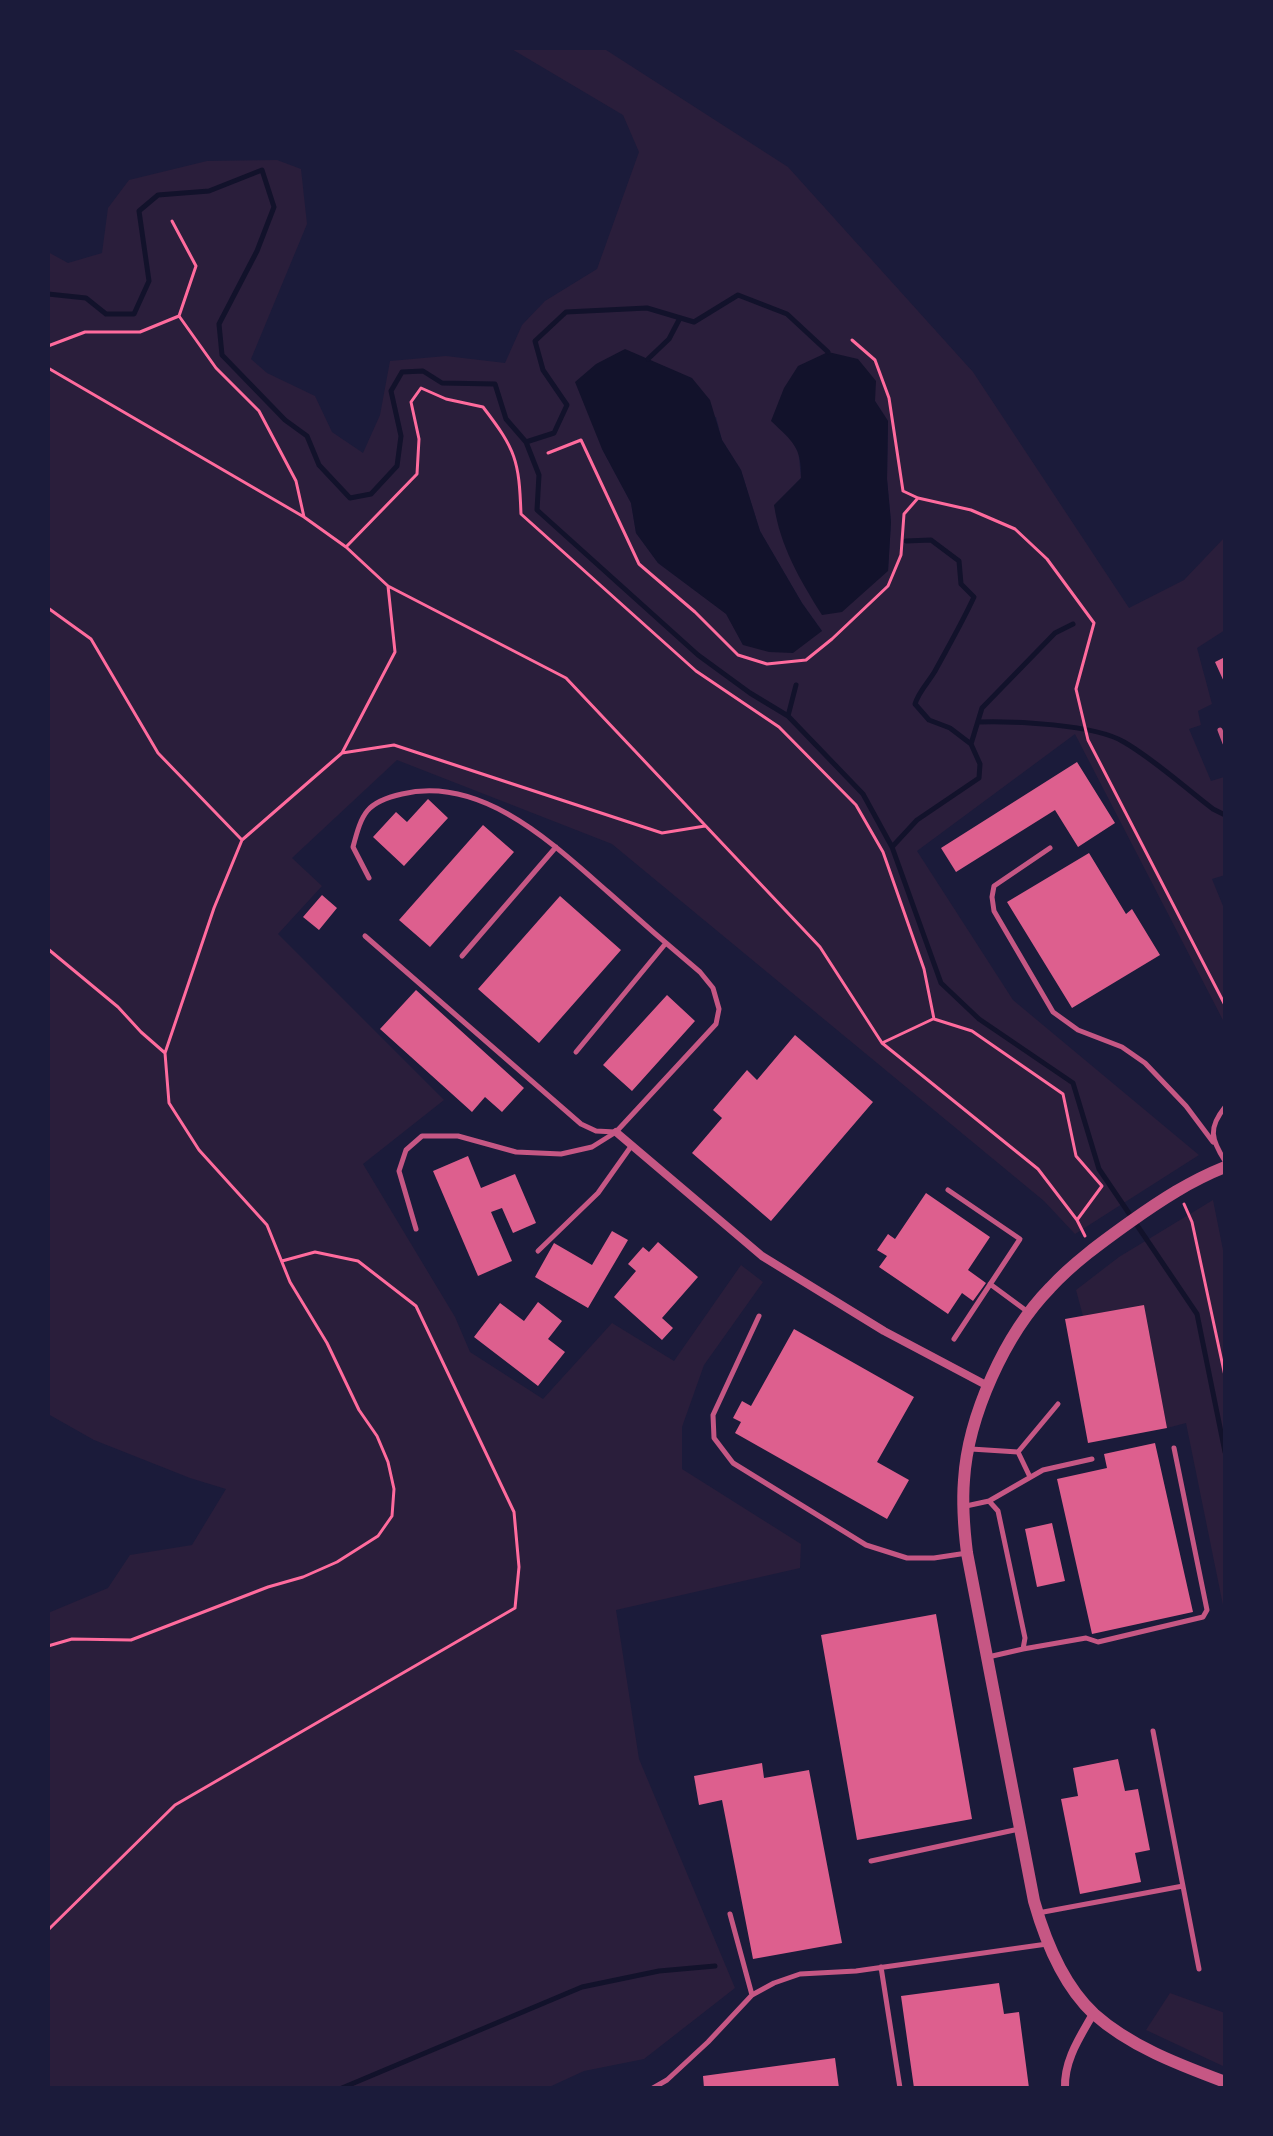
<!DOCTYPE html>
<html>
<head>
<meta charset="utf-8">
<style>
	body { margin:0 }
	#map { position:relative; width:1273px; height:2136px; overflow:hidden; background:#1b1b3a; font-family:Ubuntu,sans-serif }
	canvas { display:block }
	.frame { position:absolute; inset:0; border:50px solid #1b1b3a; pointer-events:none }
</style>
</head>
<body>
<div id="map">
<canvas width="1273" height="2136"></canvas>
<div class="frame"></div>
</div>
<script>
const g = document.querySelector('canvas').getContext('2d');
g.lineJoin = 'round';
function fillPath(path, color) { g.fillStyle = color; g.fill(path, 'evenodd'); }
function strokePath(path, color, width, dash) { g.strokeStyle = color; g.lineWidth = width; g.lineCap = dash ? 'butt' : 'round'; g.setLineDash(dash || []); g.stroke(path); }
const green = new Path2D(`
	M 510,48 L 603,48 L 788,167 L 973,372 L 1129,608 L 1184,580 L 1225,537 L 1225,630 L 1197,648 L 1212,704 L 1198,711 L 1201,725 L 1189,729 L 1211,781 L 1224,777 L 1225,780 L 1225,875 L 1212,879 L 1225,911 L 1225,1024 L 1075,734 L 917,851 L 1013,1000 L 1199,1155 L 1075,1234 L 1044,1201 L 612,844 L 397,760 L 292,858 L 322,886 L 278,934 L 444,1100 L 363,1164 L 455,1317 L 470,1352 L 543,1399 L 612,1323 L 674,1361 L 741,1265 L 763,1282 L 704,1365 L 682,1427 L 682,1469 L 801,1544 L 800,1568 L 616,1610 L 639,1759 L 735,1988 L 644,2059 L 584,2071 L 547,2088 L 48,2088 L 48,1613 L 108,1588 L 130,1555 L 192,1545 L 226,1489 L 190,1478 L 94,1440 L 48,1414 L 48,252 L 68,263 L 102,253 L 108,208 L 129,180 L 207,161 L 277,160 L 301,169 L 307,224 L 251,359 L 267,373 L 315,396 L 332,432 L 363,453 L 380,415 L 390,361 L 446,356 L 505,363 L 522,325 L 545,301 L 597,269 L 639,152 L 623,115 ZM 875,401 L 888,421 L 887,479 L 891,522 L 888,571 L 774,506 L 801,478 L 798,448 ZM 716,417 L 722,440 L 741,470 L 760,531 L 802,603 L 822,631 L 743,645 L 727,614 L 658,563 L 636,533 L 631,503 L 602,449 Z
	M 1213,1200 L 1225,1260 L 1225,1615 L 1186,1423 L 1167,1428 L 1144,1305 L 1083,1316 L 1076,1290 L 1119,1257 Z
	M 1170,1993 L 1225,2013 L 1225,2067 L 1146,2030 Z`);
const water = new Path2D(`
	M 625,349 L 692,378 L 710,400 L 722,440 L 741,470 L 760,531 L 802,603 L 822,631 L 793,653 L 769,652 L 743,645 L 726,614 L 658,563 L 636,533 L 631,503 L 602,449 L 575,382 L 596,364 Z
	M 828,352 L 858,359 L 876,381 L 875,401 L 888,421 L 887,479 L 891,522 L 888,571 L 842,612 L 822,615 C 800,580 780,546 774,505 L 801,478 C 802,447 792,441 771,421 L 784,388 L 798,366 Z`);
const stream = new Path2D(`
	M 48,294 L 86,298 L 106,314 L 134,314 L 149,281 L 139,211 L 158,195 L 209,191 L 262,170 L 274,207 L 257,251 L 219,324 L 222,355 L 285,420 L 307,436 L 319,465 L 350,498 L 371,494 L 397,466 L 401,436 L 391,391 L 402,372 L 423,371 L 442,383 L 495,384 L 506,419 L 526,442 L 539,475 L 537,510 L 698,655 L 750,693 L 788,716 L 863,794 L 892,847 L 941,983 L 979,1019 L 1073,1083 L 1099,1169 L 1197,1314 L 1225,1452
	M 648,359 L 669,339 L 680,318
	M 526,442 L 554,433 L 567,405 L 543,370 L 535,341 L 566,312 L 647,308 L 694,322 L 738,295 L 787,314 L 828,352
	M 788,716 L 796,685
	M 978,722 C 1014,721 1094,724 1124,742 C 1155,760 1184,787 1213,809 L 1225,815
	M 971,744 L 982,708 L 1055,633 L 1073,624
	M 892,847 L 917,820 L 979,778 L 980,764 L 971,744 L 950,728 L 929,720 L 915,704 C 919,691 928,683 935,671 C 948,647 962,623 974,597 L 961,584 L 959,561 L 931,540 L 906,541
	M 342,2088 L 582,1987 L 659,1971 L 715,1966`);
const building = new Path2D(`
	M 1225,657 L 1225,684 L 1215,662 Z
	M 1077,762 L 1115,823 L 1078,847 L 1055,810 L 956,872 L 941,848 Z
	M 428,799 L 448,818 L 404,866 L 373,837 L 396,812 L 407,822 Z
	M 483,825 L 514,852 L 430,947 L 399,920 Z
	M 1089,853 L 1126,914 L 1132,909 L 1160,955 L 1072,1008 L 1007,902 Z
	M 322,895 L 337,908 L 319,930 L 303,917 Z
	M 560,896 L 621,950 L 539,1043 L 478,989 Z
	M 416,990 L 524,1088 L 502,1112 L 485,1097 L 472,1112 L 380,1029 Z
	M 667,995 L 695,1021 L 632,1091 L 603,1065 Z
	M 795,1035 L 873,1102 L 771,1221 L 692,1153 L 722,1118 L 713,1110 L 747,1070 L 757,1080 Z
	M 468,1156 L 481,1188 L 515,1174 L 536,1223 L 513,1233 L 502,1208 L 491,1212 L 512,1261 L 478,1276 L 433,1171 Z
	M 926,1193 L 990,1237 L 968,1270 L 986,1283 L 973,1301 L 962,1293 L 948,1314 L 879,1267 L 887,1256 L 877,1250 L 888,1234 L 895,1239 Z
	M 612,1231 L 628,1240 L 588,1308 L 535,1277 L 554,1243 L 592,1265 Z
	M 658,1242 L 698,1277 L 662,1318 L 673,1328 L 662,1340 L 614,1297 L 636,1271 L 628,1264 L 643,1247 L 649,1252 Z
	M 538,1302 L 562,1321 L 548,1339 L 565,1352 L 538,1386 L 474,1337 L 500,1303 L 524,1321 Z
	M 1144,1305 L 1167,1428 L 1088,1443 L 1065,1319 Z
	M 794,1329 L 914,1397 L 877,1462 L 909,1480 L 887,1519 L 735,1433 L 741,1422 L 733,1418 L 742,1401 L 751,1406 Z
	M 1155,1443 L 1193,1612 L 1092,1634 L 1057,1479 L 1107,1468 L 1104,1454 Z
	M 1052,1523 L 1065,1581 L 1037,1587 L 1025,1529 Z
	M 936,1614 L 972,1819 L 857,1840 L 821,1635 Z
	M 1118,1759 L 1125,1791 L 1138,1789 L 1150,1850 L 1135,1853 L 1141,1882 L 1080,1894 L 1061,1799 L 1078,1796 L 1073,1768 Z
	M 762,1763 L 764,1778 L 809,1770 L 842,1943 L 753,1959 L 722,1800 L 699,1805 L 694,1776 Z
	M 999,1983 L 1004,2014 L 1019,2012 L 1029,2088 L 914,2088 L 901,1996 Z
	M 835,2058 L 839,2088 L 704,2088 L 703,2076 Z`);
const path = new Path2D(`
	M 179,316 L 216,368 L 259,411 L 296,481 L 304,517
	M 852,340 L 875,360 L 889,398 L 903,491 L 918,498 L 971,510 L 1015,529 L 1047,559 L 1094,623 L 1076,689 L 1088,740 L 1225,1005
	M 48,346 L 85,332 L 140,332 L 179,316 L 196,266 L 172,221
	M 48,368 L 304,517 L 346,547 L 388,586 L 566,678 L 820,947 L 882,1043 L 1038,1169 L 1077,1220 L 1085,1236
	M 548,453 L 581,440 L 639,564 L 695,612 L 738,655 L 767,664 L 806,660 L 832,639 L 888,586 L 901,555 L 904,514 L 918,498
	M 346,547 L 417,474 L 419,439 L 411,402 L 421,388 L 446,399 L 483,407 C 516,450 519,460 521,514 L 696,671 L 779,727 L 856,805 L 883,852 L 924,969 L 934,1019 L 972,1031 L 1063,1094 L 1076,1156 L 1102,1186 L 1077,1220
	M 48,608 L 91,639 L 158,753 L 242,840 L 214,908 L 165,1053
	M 342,753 L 395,652 L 388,586
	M 242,840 L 342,753 L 394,745 L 662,833 L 705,826
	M 48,949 L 118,1007 L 141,1032 L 165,1053 L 169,1103 L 199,1150 L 267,1225 L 290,1282 L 327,1343 L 359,1410 L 377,1436 L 388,1462 L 394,1489 L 392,1516 L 378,1536 L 337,1562 L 303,1577 L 268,1587 L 131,1640 L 72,1639 L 48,1646
	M 882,1043 L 933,1019
	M 1184,1204 L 1192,1222 L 1225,1376
	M 48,1930 L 175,1805 L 515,1608 L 519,1567 L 514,1512 L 416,1306 L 358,1261 L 315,1252 L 282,1261`);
const service = new Path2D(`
	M 1220,730 L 1225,743
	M 1050,848 L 994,886 L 992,897 L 994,911 L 1053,1012 L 1078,1030 L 1122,1047 L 1145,1063 L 1186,1106 L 1213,1142
	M 369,878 L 353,847 C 362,813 366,802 402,794 C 482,775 553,844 608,892 C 638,919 669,946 700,972 L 713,988 L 719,1009 L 716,1024 L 616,1132 L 592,1147 L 561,1154 L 516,1152 L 458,1136 L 422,1136 L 406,1150 L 399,1171 L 416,1229
	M 365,936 L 581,1124 L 596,1131 L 615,1132
	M 462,956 L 556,847
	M 576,1052 L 666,943
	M 1225,1107 C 1208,1128 1211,1139 1225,1161
	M 948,1190 L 1020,1239 L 954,1339
	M 538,1251 L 598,1193 L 632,1145
	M 990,1284 L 1028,1312
	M 759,1316 L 713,1415 L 714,1438 L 733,1463 L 866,1545 L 907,1558 L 934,1558 L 967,1553
	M 971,1449 L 1018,1452 L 1030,1477
	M 1018,1452 L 1058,1404
	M 989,1501 L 1043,1470 L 1092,1459
	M 966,1506 L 989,1501 L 998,1511 L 1025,1638 L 1023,1649 L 988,1657
	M 1023,1649 L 1086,1638 L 1098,1642 L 1203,1617 L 1207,1610 L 1174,1448
	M 1153,1731 L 1199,1969
	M 871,1861 L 1019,1829
	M 1038,1913 L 1183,1886
	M 730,1914 L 752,1995
	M 881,1967 L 900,2088
	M 653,2088 L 667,2080 L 708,2042 L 752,1995 L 774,1983 L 800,1974 L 856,1971 L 1047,1944`);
const minor = new Path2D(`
	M 616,1132 L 762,1256 L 884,1331 L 986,1385
	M 1065,2088 C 1064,2060 1080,2037 1093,2014`);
const tertiary = new Path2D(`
	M 1225,1167 C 1190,1181 1161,1200 1130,1222 C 1102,1242 1073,1263 1050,1288 C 1005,1334 968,1416 964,1480 C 962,1505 964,1529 967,1553 L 1034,1901 C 1045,1940 1064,1986 1094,2014 C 1131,2047 1180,2065 1225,2082`);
fillPath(green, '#2a1e3b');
fillPath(water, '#12122b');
strokePath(stream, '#12122b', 5);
fillPath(building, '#dd5f8e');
strokePath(path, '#ff6b9d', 3);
strokePath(service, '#c65784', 5);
strokePath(minor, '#c65784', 8);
strokePath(tertiary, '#c65784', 12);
</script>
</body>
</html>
